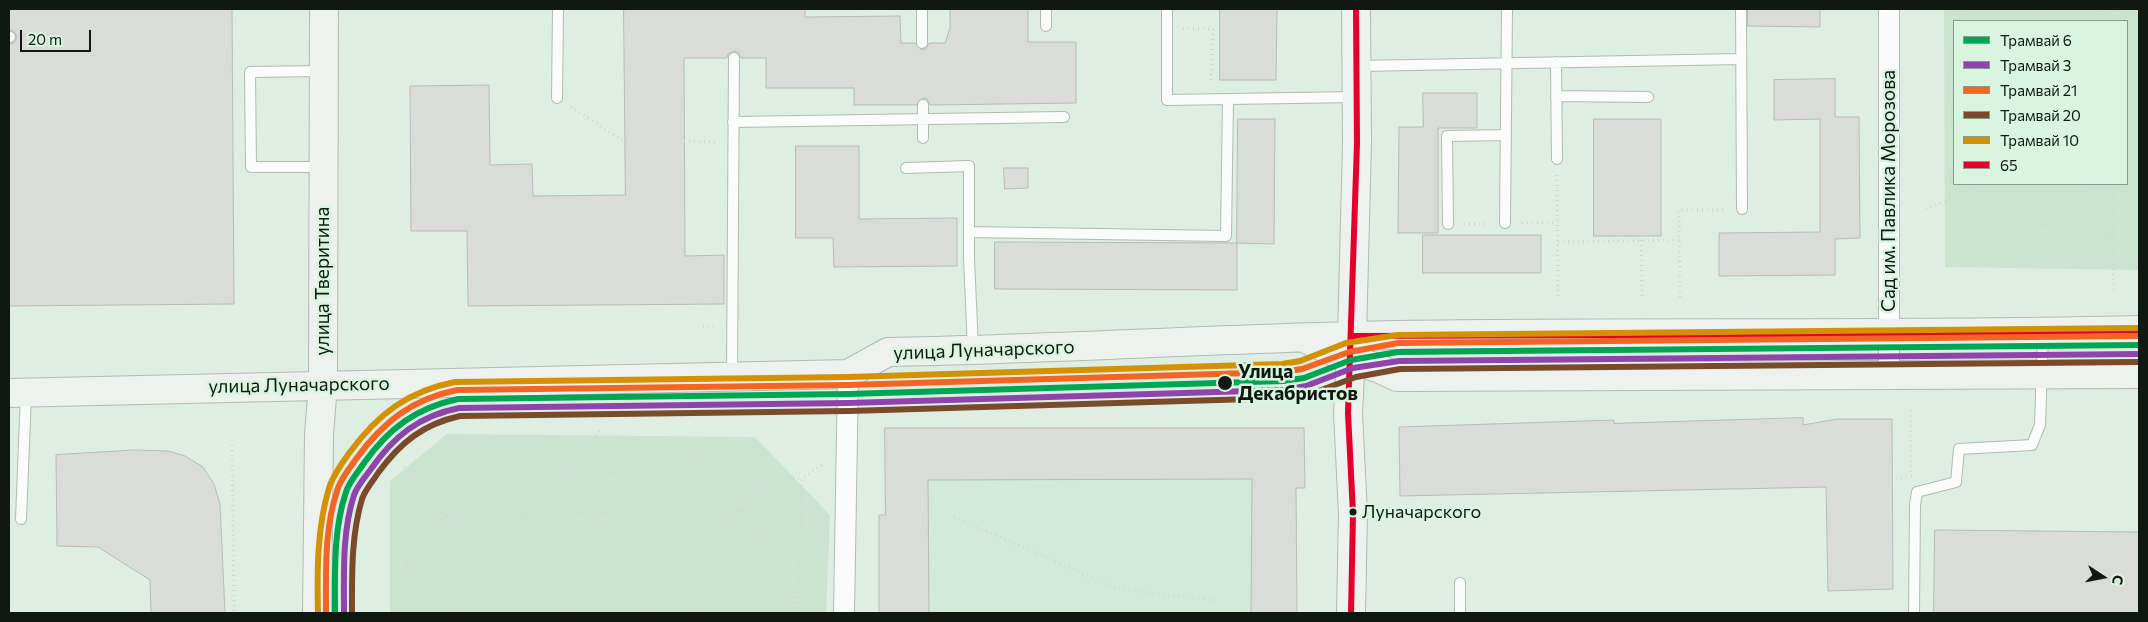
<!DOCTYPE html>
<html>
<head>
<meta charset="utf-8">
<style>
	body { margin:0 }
	#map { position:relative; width:2148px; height:622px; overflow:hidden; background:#dfeee2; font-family:Commissioner,sans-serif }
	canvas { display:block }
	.frame { position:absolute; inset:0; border:10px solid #0f1912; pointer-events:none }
	.legend { position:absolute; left:1953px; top:20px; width:175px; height:165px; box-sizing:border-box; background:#d9f4df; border:1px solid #889c8d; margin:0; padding:6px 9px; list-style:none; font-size:15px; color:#0f1912 }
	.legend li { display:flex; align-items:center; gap:10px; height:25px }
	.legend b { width:25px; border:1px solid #889c8d }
	.north { position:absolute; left:2078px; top:552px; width:50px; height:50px; -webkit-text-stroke:4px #d9f4df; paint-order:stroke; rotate:101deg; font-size:14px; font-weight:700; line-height:20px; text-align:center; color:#0f1912 }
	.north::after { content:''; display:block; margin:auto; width:18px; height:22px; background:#0f1912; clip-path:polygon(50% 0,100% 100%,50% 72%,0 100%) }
	.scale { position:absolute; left:20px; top:30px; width:71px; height:22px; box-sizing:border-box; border:2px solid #0f1912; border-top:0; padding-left:6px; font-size:15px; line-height:18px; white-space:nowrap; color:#0f1912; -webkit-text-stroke:4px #d9f4df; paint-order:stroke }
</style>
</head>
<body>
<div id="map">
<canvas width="2148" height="622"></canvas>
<div class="frame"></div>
<ul class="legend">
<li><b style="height:6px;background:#00a651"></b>Трамвай 6</li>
<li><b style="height:6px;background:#8e44ad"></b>Трамвай 3</li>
<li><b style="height:6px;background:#f26522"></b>Трамвай 21</li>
<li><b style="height:6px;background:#7a4b2a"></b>Трамвай 20</li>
<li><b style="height:6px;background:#d49103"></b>Трамвай 10</li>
<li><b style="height:6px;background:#e4002b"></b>65</li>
</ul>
<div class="north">С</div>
<div class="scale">20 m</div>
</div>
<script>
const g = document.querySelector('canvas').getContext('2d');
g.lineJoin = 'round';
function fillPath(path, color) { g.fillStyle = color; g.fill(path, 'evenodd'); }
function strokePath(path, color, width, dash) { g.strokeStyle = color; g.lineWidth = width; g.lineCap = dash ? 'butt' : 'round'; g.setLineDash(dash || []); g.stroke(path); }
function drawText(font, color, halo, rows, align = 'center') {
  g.font = font + ' Commissioner,sans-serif'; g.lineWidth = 5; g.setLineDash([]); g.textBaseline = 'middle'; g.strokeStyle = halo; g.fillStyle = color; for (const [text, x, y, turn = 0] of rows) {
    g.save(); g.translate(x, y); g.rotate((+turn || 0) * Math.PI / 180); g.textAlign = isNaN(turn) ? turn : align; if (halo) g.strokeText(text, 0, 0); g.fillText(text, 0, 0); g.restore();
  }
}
const built = new Path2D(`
	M 904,454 L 1291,456 L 1291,613 L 901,613 Z`);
const green = new Path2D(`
	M 1944,9 L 2139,9 L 2139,270 L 1945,267 ZM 2127,21 L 2127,184 L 1954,184 L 1954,21 Z
	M 447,434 L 755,437 L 830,515 L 826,613 L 390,613 L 390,481 Z`);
const building = new Path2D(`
	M 9,9 L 232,9 L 234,304 L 9,306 L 9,44 L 14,43 L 17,37 L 14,31 L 9,30 Z
	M 624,9 L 805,9 L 805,17 L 900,16 L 901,43 L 915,43 L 922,50 L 926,49 L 929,43 L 945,43 L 950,28 L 950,9 L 1028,9 L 1028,42 L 1076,42 L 1076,103 L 930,105 L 927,99 L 923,98 L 916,105 L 854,105 L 854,88 L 766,88 L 766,58 L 741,58 L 738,52 L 734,51 L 728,54 L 727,58 L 684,58 L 685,256 L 724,255 L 724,304 L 468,306 L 467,231 L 411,231 L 410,86 L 489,85 L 490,165 L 532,164 L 533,196 L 625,195 Z
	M 1220,9 L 1277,9 L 1276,80 L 1220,80 Z
	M 1748,9 L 1820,9 L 1820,27 L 1748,26 Z
	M 1835,79 L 1835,117 L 1859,117 L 1860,238 L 1835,239 L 1835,275 L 1719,276 L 1719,233 L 1820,232 L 1820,119 L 1774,120 L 1774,80 Z
	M 1423,93 L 1477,93 L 1477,128 L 1438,128 L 1438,233 L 1398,233 L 1399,127 L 1423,127 Z
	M 1238,119 L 1275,119 L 1274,244 L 1237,243 Z
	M 1594,119 L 1661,119 L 1661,236 L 1594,236 Z
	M 796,146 L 859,146 L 859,219 L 957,218 L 957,266 L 834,267 L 833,238 L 796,238 Z
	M 1004,168 L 1028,168 L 1028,188 L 1005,189 Z
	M 1423,235 L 1541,235 L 1541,273 L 1423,273 Z
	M 995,242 L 1237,243 L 1237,290 L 995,289 Z
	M 1803,418 L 1803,425 L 1837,419 L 1892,419 L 1893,589 L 1828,591 L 1826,487 L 1400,496 L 1399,427 L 1614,420 L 1614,423 Z
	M 885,428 L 1304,428 L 1305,488 L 1296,488 L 1297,613 L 1251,613 L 1252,479 L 928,480 L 929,613 L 879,613 L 879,515 L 885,515 Z
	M 135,450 L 168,451 L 185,456 L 203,467 L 214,484 L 220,504 L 225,613 L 151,613 L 150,580 L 98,547 L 57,546 L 56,455 Z
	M 1935,530 L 2139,532 L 2139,613 L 1934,613 Z`);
const path = new Path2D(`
	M 1952,9 L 1954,116
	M 1952,10 L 2030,12 L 2115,10
	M 2029,21 L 2031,9
	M 2115,21 L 2115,9
	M 1183,29 L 1213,29 L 1211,82
	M 571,107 L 625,142
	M 684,141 L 718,142
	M 1557,175 L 1558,299
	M 1971,184 L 1978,196 L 2015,222 L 2113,235
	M 2079,184 L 2092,189 L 2113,189
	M 2113,184 L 2113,293
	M 1926,209 L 1948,200 L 1954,163
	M 1522,223 L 1557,223
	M 1464,224 L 1488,224
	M 1641,240 L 1642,298
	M 1558,242 L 1680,240
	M 1680,297 L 1679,210 L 1727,210
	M 703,326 L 717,326
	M 232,445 L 234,613
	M 404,467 L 446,516 L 405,566 L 459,613
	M 564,471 L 616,473 L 703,455 L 769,488
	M 616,473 L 644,513
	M 1891,480 L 1911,476 L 1911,406
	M 526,514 L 600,430
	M 954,517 L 1117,589 L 1214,600
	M 566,613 L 446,516 L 742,511 L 764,537
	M 644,613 L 742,511 L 781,477 L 802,479
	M 688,613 L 802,501 L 802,479 L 825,463
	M 797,613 L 802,502`);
const lane = new Path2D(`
	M 922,9 L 922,43
	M 1167,9 L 1167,100 L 1356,97
	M 1741,9 L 1742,209
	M 1046,26 L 1046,9
	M 9,37 L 10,37
	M 1556,62 L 1557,159
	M 1358,66 L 1741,59
	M 1556,96 L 1648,97
	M 557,98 L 558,9
	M 923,105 L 923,138
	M 733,122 L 1064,117
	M 321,167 L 251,167 L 250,72 L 323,71
	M 906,168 L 969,166 L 969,258 L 973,349
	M 1505,223 L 1507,9
	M 1448,224 L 1447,136 L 1506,135
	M 969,232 L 1226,236 L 1228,99
	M 732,375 L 734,58
	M 21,519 L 26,393
	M 1460,583 L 1460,613
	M 1914,613 L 1915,505 L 1917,492 L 1956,482 L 1959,449 L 2032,445 L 2040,425 L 2043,334`);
const street = new Path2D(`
	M 1889,374 L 1889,9
	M 844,613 L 848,374`);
const secondary = new Path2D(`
	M 1308,340 L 1351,360 L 1378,368 L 1397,377 L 2139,374
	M 9,393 L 848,374 L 888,352 C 1058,349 1228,338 1397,335 C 1645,331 1892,336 2139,330
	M 317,613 L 319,435 L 323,384 L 324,9
	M 1351,613 L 1353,514 L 1348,413 L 1352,336 L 1357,143 L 1356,9`);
const bus1 = new Path2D(`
	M 1352,336 L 1927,334 L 2139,330
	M 1351,613 L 1353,514 L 1348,413 L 1357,143 L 1356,9`);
const tram1 = new Path2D(`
	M 335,613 C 335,573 333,531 346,492 C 349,482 358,472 364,463 C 389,428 416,408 458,399 L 848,394 L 1284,381 L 1304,378 L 1351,360 L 1398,352 L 2139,345`);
const tram2 = new Path2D(`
	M 344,613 C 344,574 342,532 354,495 C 357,486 365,477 371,469 C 394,436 419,416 459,408 L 848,403 L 1284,390 L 1306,386 L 1353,368 L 1399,361 L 2139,354`);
const tram3 = new Path2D(`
	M 326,613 C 326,572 324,527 338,488 C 342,477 350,468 356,459 C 383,422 412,399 457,390 L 848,385 L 1283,372 L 1302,369 L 1349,352 L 1398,343 L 2139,336`);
const tram4 = new Path2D(`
	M 352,613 C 352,575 351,536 362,499 C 365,490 373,481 378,473 C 400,443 423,424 460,416 L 849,411 L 1285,398 L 1308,395 L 1356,377 L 1400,369 L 2139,362`);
const tram5 = new Path2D(`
	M 318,613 C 317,571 317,528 329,488 C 333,475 342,463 350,452 C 378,414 408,391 455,382 L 848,377 L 1282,364 L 1300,361 L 1346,343 L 1398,335 L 2139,328`);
const markers = [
	[1225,383,8,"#0f1912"],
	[1353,512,4.5,"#0f1912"]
];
const busNames = [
	["Луначарского",1362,512]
];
const streetNames = [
	["Сад им. Павлика Морозова",1889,191,-90],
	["улица Тверитина",323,281,-90],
	["улица Луначарского",984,350,-2],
	["улица Луначарского",299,385,-1]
];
const stopNames = [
	["Улица",1238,372],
	["Декабристов",1238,394]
];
fillPath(built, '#d2ebd8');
fillPath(green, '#cae4cf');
fillPath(building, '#dadcd9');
strokePath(building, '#b8bab8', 1);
strokePath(lane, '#b0bbb2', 12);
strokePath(street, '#b0bbb2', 22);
strokePath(secondary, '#b0bbb2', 30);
strokePath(path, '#d2d6d3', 3, [1, 4]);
strokePath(lane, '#fafcfb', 10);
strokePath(street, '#fafcfb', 20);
strokePath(secondary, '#edf2ef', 28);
strokePath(bus1, '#e4002b', 6);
strokePath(tram1, '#00a651', 6);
strokePath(tram2, '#8e44ad', 6);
strokePath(tram3, '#f26522', 6);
strokePath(tram4, '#7a4b2a', 6);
strokePath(tram5, '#d49103', 6);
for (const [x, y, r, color] of markers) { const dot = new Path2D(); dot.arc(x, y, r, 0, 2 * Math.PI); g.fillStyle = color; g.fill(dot); strokePath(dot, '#d9f4df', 2); }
drawText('18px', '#0f1912', '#d9f4df', busNames, 'left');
drawText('19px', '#0f1912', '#d9f4df', streetNames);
drawText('bold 19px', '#0f1912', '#d9f4df', stopNames, 'left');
</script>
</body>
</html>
